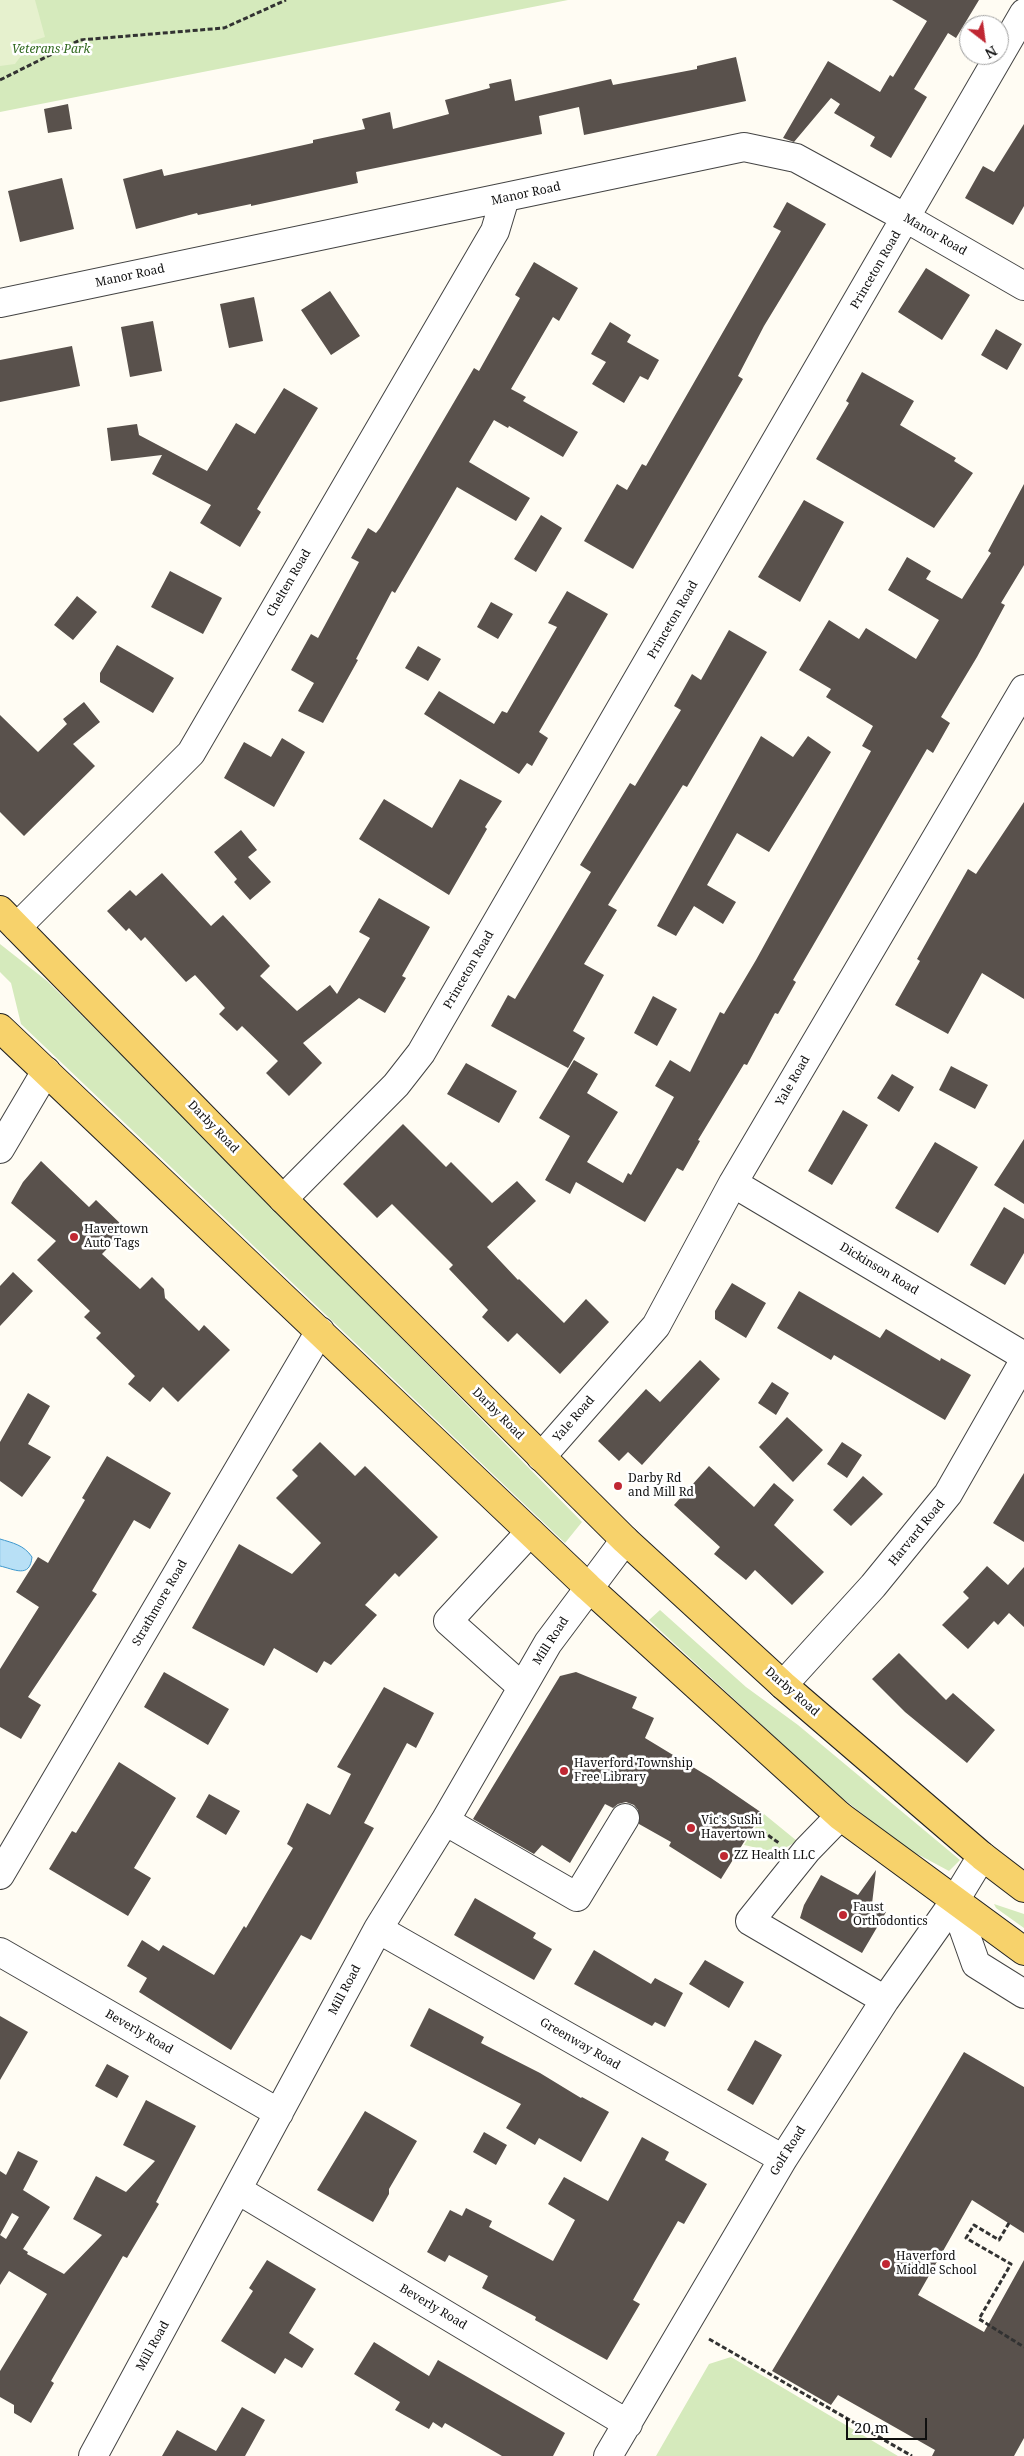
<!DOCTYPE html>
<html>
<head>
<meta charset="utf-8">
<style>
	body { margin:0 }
	#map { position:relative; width:1024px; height:2456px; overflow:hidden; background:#fffcf3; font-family:"Noto Serif",serif }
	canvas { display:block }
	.north { position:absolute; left:959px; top:15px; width:50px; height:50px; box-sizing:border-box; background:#fff; border:1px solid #9f9f9f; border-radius:50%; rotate:150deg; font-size:14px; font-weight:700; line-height:20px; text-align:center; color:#101010 }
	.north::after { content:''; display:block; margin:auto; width:18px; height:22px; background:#c02733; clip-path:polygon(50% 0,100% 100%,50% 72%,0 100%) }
	.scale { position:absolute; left:846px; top:2418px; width:81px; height:22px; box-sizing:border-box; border:2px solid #101010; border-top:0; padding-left:6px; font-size:15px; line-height:18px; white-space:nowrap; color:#101010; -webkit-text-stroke:4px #fff; paint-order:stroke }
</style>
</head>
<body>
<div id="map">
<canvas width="1024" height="2456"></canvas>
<div class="north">N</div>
<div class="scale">20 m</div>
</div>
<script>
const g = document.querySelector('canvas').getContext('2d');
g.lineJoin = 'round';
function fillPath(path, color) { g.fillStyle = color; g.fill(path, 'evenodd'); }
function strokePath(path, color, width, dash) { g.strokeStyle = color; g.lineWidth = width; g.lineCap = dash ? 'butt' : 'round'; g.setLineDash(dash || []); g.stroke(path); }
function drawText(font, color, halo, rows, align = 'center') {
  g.font = font + ' "Noto Serif",serif'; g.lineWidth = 5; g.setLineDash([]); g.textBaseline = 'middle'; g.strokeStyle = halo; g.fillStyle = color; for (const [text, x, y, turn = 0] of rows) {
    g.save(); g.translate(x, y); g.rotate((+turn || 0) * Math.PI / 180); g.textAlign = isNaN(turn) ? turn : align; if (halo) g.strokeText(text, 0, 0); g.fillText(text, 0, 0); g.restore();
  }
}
const green = new Path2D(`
	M 0,0 L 568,0 L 0,112 Z
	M 0,944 L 47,981 L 164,1097 L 582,1522 L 565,1543 L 21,1024 L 11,983 L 0,972 Z
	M 660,1610 L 746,1687 L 798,1725 L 960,1860 L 949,1871 L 906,1848 L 832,1790 L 649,1620 Z
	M 764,1814 L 797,1841 C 774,1856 769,1850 744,1845 Z
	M 994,1904 L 1024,1914 L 1024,1928 L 996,1908 Z
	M 731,2357 L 898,2456 L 656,2456 L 709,2364 Z`);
const pitch = new Path2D(`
	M 0,0 L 35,0 L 45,37 L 32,41 L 15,64 L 0,66 Z`);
const water = new Path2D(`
	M 0,1539 C 13,1543 24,1545 32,1557 C 30,1579 14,1569 0,1566 Z`);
const building = new Path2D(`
	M 892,0 L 979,0 L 956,38 L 948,33 L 914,89 L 927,97 L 891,158 L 870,146 L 875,137 L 834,113 L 840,104 L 831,98 L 794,142 L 783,138 L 828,61 L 880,92 L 890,75 L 893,77 L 927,21 Z
	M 736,57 L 746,101 L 584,135 L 579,107 L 539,116 L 542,134 L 356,172 L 358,183 L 251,206 L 251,204 L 198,215 L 197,213 L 136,229 L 123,179 L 162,169 L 164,176 L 313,143 L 313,140 L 365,129 L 362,119 L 390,112 L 393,129 L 449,114 L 445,100 L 490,88 L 489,84 L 511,79 L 515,101 L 611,79 L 613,85 L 697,69 L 697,66 Z
	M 68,104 L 72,129 L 48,133 L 44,109 Z
	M 1024,124 L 1024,206 L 1013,225 L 965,198 L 983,166 L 994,172 Z
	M 62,178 L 74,229 L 20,242 L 8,191 Z
	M 787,202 L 826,224 L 764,326 L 738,376 L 743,379 L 633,569 L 584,541 L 617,484 L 627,490 L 642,464 L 646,466 L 781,231 L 773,227 Z
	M 534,262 L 578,288 L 559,321 L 553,317 L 511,389 L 526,397 L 523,401 L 578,432 L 563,457 L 509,426 L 508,428 L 494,420 L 469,462 L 530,498 L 516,521 L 457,487 L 395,593 L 392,591 L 356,659 L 358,660 L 323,723 L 298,711 L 314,683 L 291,670 L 311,634 L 318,638 L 359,562 L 351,558 L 368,528 L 376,533 L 380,528 L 474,368 L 479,371 L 520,298 L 515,295 Z
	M 926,268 L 970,295 L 942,340 L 898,312 Z
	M 330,291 L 360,336 L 331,355 L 301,310 Z
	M 254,297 L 263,341 L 229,348 L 220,304 Z
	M 153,321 L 162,371 L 130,377 L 121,327 Z
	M 610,322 L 631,335 L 627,342 L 659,360 L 648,380 L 640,376 L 624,403 L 592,384 L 606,362 L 591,354 Z
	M 996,329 L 1022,344 L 1007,370 L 981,355 Z
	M 72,346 L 80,386 L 0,402 L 0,360 Z
	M 862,372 L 914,401 L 900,425 L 956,458 L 954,461 L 973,473 L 934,528 L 816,459 L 849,403 L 846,401 Z
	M 284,388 L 318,408 L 257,509 L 261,512 L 240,547 L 200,523 L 211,505 L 152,474 L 162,455 L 111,461 L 107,428 L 137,424 L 139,435 L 207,471 L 236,423 L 255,434 Z
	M 1024,484 L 1024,565 L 1001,603 L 1005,605 L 977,657 L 941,717 L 950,723 L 933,753 L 927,749 L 793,980 L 796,982 L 778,1014 L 775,1013 L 747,1065 L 744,1064 L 698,1140 L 700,1141 L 683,1171 L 677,1168 L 645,1222 L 576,1182 L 570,1194 L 545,1180 L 570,1136 L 539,1118 L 574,1060 L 598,1074 L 587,1093 L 618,1112 L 587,1162 L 623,1183 L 628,1173 L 631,1175 L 674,1097 L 655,1086 L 670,1060 L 690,1072 L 720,1012 L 724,1014 L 756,960 L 871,751 L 862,746 L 873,726 L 826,697 L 831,689 L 799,670 L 829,620 L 859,639 L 866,628 L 916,659 L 939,620 L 888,590 L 907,557 L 931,571 L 926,579 L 962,599 L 991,553 L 988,551 Z
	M 804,500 L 844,522 L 800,602 L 758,577 Z
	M 541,515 L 562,528 L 536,572 L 514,559 Z
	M 170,571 L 222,598 L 203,634 L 151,607 Z
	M 567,591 L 608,614 L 539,732 L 548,738 L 532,766 L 527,763 L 519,774 L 424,714 L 439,691 L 494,724 L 502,711 L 507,713 L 557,627 L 548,623 Z
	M 77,596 L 97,612 L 73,640 L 54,625 Z
	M 491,602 L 513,614 L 498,639 L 477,627 Z
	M 729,630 L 767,652 L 687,787 L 683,785 L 608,905 L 617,910 L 584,964 L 604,975 L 573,1031 L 585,1038 L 568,1068 L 491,1026 L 508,995 L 515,999 L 591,872 L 580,865 L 630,783 L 635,786 L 681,710 L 674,706 L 692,674 L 701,680 Z
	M 117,645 L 174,678 L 153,713 L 100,682 L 100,673 Z
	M 418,646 L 441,659 L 428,681 L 405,668 Z
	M 84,702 L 100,722 L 73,744 L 95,766 L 24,836 L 0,812 L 0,715 L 38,752 L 67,724 L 63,719 Z
	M 761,736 L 793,757 L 808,736 L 831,752 L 769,852 L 737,833 L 707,885 L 736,902 L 723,924 L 694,906 L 676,936 L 657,926 Z
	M 282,738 L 305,752 L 274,807 L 224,778 L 244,742 L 271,757 Z
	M 460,779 L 502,801 L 485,827 L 487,829 L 449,895 L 359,839 L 384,799 L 432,828 Z
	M 1024,802 L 1024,999 L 982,973 L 948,1034 L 895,1005 L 920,961 L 917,959 L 968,869 L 976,874 Z
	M 241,830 L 257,850 L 248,857 L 271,882 L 250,900 L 234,882 L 237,879 L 214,852 Z
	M 162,873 L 211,926 L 223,915 L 270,966 L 260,976 L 297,1011 L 330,985 L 337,994 L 370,938 L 359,932 L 379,898 L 430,927 L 402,976 L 406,978 L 385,1013 L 359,998 L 303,1043 L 322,1063 L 289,1096 L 266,1073 L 278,1061 L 242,1026 L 237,1031 L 219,1014 L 225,1008 L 195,975 L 186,982 L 145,937 L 141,941 L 129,928 L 126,931 L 107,911 L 130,890 L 136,896 Z
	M 653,996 L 677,1009 L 657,1046 L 634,1033 Z
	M 466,1063 L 517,1091 L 499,1123 L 447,1094 Z
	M 951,1066 L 988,1085 L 975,1109 L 939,1090 Z
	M 892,1074 L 914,1087 L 899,1112 L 877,1098 Z
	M 843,1110 L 868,1125 L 832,1185 L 808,1171 Z
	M 403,1124 L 446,1167 L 451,1162 L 492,1203 L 517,1181 L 536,1201 L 487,1247 L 518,1280 L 519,1279 L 564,1323 L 586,1299 L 609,1322 L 560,1374 L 517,1333 L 508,1342 L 482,1317 L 488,1310 L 449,1269 L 453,1265 L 392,1204 L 377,1218 L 343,1184 Z
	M 1024,1139 L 1024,1204 L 994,1185 Z
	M 935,1142 L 978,1167 L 938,1233 L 895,1208 Z
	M 41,1161 L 89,1207 L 96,1200 L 126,1229 L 102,1254 L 140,1289 L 152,1277 L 164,1289 L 165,1298 L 199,1331 L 204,1325 L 230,1350 L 178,1402 L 163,1387 L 150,1402 L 128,1384 L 135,1376 L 96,1338 L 101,1333 L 84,1317 L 90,1311 L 37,1260 L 56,1241 L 11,1203 L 23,1182 Z
	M 1004,1207 L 1024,1219 L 1024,1253 L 1005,1285 L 970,1265 Z
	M 13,1272 L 33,1291 L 0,1326 L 0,1286 Z
	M 732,1283 L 766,1303 L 746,1338 L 715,1319 L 715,1311 Z
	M 799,1291 L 880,1338 L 886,1329 L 940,1361 L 941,1358 L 971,1375 L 945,1420 L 834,1355 L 831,1360 L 777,1328 Z
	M 700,1360 L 720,1379 L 642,1465 L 628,1452 L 619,1461 L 598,1441 L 646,1389 L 660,1402 Z
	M 772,1382 L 789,1393 L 776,1415 L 758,1403 Z
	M 28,1393 L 50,1406 L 28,1444 L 51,1457 L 22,1497 L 0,1481 L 0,1442 Z
	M 787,1417 L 823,1450 L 793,1482 L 759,1447 Z
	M 320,1442 L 355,1476 L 365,1466 L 438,1537 L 399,1577 L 395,1573 L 365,1605 L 377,1615 L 331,1665 L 324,1661 L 317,1673 L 274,1648 L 264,1666 L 192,1628 L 239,1544 L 292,1574 L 321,1543 L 276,1498 L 298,1476 L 292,1470 Z
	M 842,1442 L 862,1455 L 847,1478 L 827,1464 Z
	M 107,1456 L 171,1493 L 150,1529 L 134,1520 L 92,1591 L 97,1594 L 28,1697 L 41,1705 L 21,1739 L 0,1727 L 0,1669 L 39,1607 L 16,1592 L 38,1557 L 48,1563 L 85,1500 L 82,1498 Z
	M 709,1466 L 754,1507 L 774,1483 L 794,1500 L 774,1525 L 824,1572 L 792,1605 L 755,1570 L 746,1580 L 714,1554 L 720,1547 L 674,1505 Z
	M 1024,1473 L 1024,1542 L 993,1523 Z
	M 863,1476 L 883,1494 L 851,1526 L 833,1510 Z
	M 987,1566 L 1008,1585 L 1024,1567 L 1024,1627 L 1009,1613 L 998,1625 L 994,1621 L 968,1649 L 942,1625 L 969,1598 L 963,1592 Z
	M 899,1653 L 946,1700 L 953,1693 L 995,1730 L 967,1763 L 905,1712 L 872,1679 Z
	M 164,1672 L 229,1709 L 208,1745 L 144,1707 Z
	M 576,1672 L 637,1697 L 632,1708 L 654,1718 L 645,1738 L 711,1778 L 762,1813 L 721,1879 L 669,1846 L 671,1842 L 639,1824 L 638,1810 L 634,1805 L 626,1802 L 618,1804 L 613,1808 L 605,1804 L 570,1863 L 542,1845 L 534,1854 L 473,1819 L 560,1676 Z
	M 384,1687 L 434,1713 L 416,1748 L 407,1743 L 364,1823 L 374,1828 L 311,1940 L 301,1935 L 231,2050 L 139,1992 L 147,1978 L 127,1966 L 142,1940 L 159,1951 L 163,1945 L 214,1975 L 244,1926 L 246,1928 L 293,1848 L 287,1844 L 307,1803 L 330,1815 L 351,1774 L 337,1767 Z
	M 119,1762 L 176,1798 L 134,1868 L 151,1878 L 128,1916 L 49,1869 L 72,1831 L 76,1833 Z
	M 209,1794 L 240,1811 L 226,1835 L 196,1817 Z
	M 876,1870 L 872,1904 L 886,1912 L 862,1953 L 800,1918 L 804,1905 L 821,1875 L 858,1895 Z
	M 475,1898 L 536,1933 L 533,1938 L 552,1949 L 534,1980 L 454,1935 Z
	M 594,1950 L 651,1984 L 655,1978 L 683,1993 L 665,2027 L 655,2022 L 652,2026 L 574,1984 Z
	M 705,1960 L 744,1982 L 729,2008 L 689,1984 Z
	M 429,2008 L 484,2037 L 481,2043 L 540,2073 L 581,2098 L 582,2097 L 609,2112 L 581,2162 L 539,2138 L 535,2145 L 506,2128 L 521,2104 L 410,2046 Z
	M 0,2016 L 28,2032 L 0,2080 Z
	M 755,2040 L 782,2055 L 753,2105 L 727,2090 Z
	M 964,2052 L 1024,2087 L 1024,2233 L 972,2200 L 918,2295 L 984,2332 L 1024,2260 L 1024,2438 L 1014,2456 L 932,2456 L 935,2450 L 838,2395 L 831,2405 L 772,2371 Z
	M 107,2064 L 129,2076 L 117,2098 L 95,2086 Z
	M 146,2100 L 196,2126 L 156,2202 L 159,2204 L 127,2258 L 123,2256 L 51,2381 L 54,2383 L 31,2423 L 14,2413 L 14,2405 L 0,2397 L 0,2371 L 47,2294 L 9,2271 L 0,2285 L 0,2235 L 6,2239 L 19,2217 L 12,2213 L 0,2235 L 0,2171 L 6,2175 L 18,2151 L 38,2161 L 23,2190 L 50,2207 L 23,2249 L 28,2252 L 27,2254 L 64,2274 L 102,2235 L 73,2219 L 96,2176 L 126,2192 L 155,2161 L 123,2145 Z
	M 365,2111 L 417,2141 L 389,2189 L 389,2194 L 373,2222 L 317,2190 Z
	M 484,2132 L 507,2145 L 496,2165 L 473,2152 Z
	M 642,2137 L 669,2152 L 665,2160 L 707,2184 L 684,2224 L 678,2221 L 655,2261 L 633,2300 L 640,2304 L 607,2360 L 535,2320 L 536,2317 L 482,2288 L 488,2276 L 449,2255 L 445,2262 L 427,2252 L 450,2210 L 462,2216 L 466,2208 L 492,2221 L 489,2227 L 553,2261 L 575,2220 L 548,2204 L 564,2177 L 608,2201 Z
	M 267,2260 L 316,2289 L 289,2333 L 314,2349 L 302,2368 L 285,2358 L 275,2374 L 221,2341 L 253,2291 L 249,2288 Z
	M 374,2342 L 429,2376 L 438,2360 L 565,2433 L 553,2456 L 502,2456 L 445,2423 L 442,2428 L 433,2422 L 429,2429 L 395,2410 L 400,2402 L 354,2374 Z
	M 242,2407 L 265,2420 L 245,2456 L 162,2456 L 177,2430 L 216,2451 Z`);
const path = new Path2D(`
	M 0,80 L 80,40 L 224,28 L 286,0
	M 762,1831 L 779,1843
	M 1009,2223 L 999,2240 L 974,2225 L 966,2238 L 1011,2264 L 979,2319 L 1024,2347
	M 709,2339 L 912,2456`);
const minor = new Path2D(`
	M 0,303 L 744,147 L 796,158 L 906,218 L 1024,286
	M 17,927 L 191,753 L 495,231 L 505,198
	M 0,1149 L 46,1071
	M 733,1183 L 1024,1356
	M 283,1199 L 396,1085 L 421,1053 L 1024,13
	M 541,1457 L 656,1326 L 733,1183 L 1024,689
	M 783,1685 L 873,1586 L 948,1494 L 1024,1361
	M 522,1687 L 448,1621 L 530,1532
	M 840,1816 L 807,1850 L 750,1921 L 885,2000
	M 445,1821 L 577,1897 L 625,1818
	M 0,1875 L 320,1331
	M 954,1902 L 976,1964 L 1024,1994
	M 378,1929 L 783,2159
	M 0,1952 L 279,2113
	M 238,2190 L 628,2424
	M 93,2456 L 378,1929 L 445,1821 L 548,1643 L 625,1540
	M 608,2456 L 783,2159 L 885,2000 L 954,1902 L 982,1856`);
const major = new Path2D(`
	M 0,910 L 283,1199 L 625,1540 L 783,1685 L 982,1856 L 1024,1888
	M 0,1028 L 588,1587 L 840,1816 L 1024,1951`);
const markers = [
	[74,1237,5,"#c02733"],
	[618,1486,5,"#c02733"],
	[564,1771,5,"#c02733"],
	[691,1828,5,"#c02733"],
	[724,1856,5,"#c02733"],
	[843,1915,5,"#c02733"],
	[886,2264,5,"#c02733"]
];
const parkNames = [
	["Veterans Park",51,50]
];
const streetNames = [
	["Manor Road",526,194,-12],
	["Manor Road",935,235,30],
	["Princeton Road",876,270,-60],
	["Manor Road",130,276,-12],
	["Chelten Road",289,583,-60],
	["Princeton Road",673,620,-60],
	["Princeton Road",469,970,-60],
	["Yale Road",793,1081,-60],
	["Darby Road",213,1127,46],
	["Dickinson Road",879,1269,31],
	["Darby Road",498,1414,45],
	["Yale Road",574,1419,-49],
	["Harvard Road",917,1533,-51],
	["Strathmore Road",160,1603,-60],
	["Mill Road",551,1641,-57],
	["Darby Road",792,1692,41],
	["Mill Road",345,1990,-62],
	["Beverly Road",139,2032,30],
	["Greenway Road",580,2044,30],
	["Golf Road",788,2151,-58],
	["Beverly Road",433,2307,31],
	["Mill Road",153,2346,-61]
];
const poiNames = [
	["Havertown",84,1230],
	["Auto Tags",84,1244],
	["Darby Rd",628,1479],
	["and Mill Rd",628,1493],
	["Haverford Township",574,1764],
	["Free Library",574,1778],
	["Vic's SuShi",701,1821],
	["Havertown",701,1835],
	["ZZ Health LLC",734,1856],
	["Faust",853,1908],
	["Orthodontics",853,1922],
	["Haverford",896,2257],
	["Middle School",896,2271]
];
fillPath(green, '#d5eabc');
fillPath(pitch, '#e6f1ce');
fillPath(water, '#b8e0f6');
strokePath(water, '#3f98cd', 1);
fillPath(building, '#59514c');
strokePath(minor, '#434343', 30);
strokePath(major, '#212121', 30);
strokePath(path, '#323232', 3, [5, 2.5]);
strokePath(minor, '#fff', 28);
strokePath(major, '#f7d26b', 28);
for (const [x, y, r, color] of markers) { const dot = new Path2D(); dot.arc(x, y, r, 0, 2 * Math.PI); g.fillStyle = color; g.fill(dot); strokePath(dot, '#fff', 2); }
drawText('italic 12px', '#30691f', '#fff', parkNames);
drawText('12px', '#101010', '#fff', streetNames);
drawText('12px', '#101010', '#fff', poiNames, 'left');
</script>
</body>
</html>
